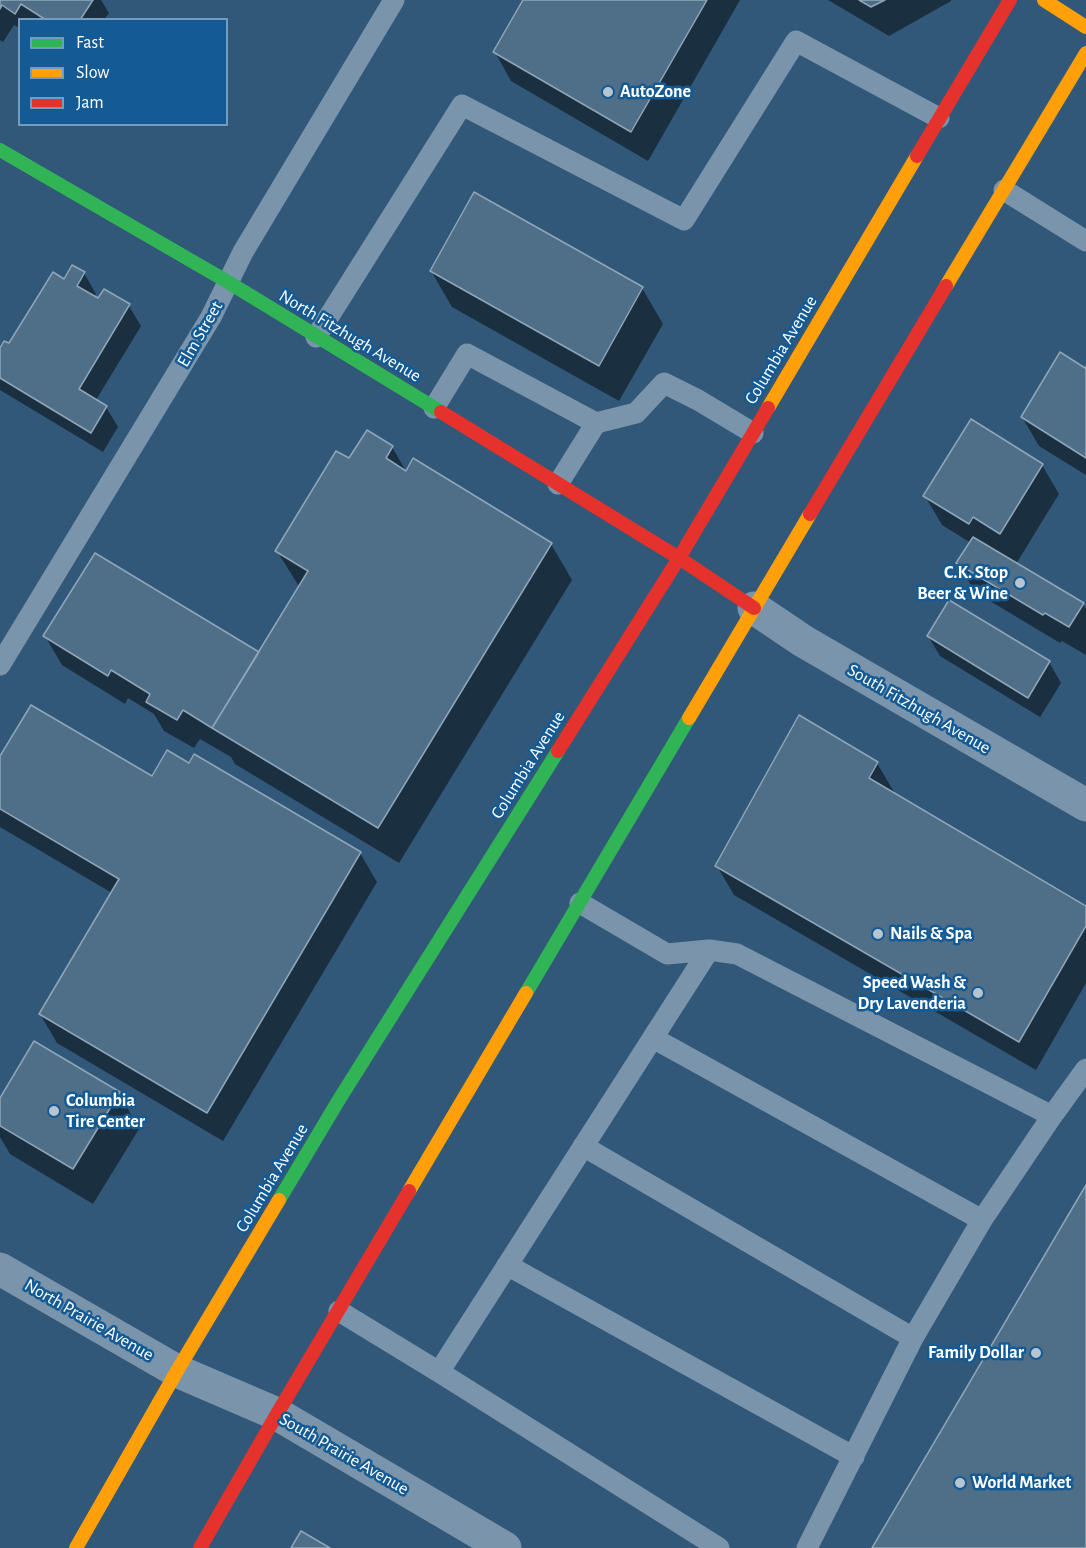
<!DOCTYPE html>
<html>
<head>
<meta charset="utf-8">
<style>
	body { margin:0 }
	#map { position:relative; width:1086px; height:1548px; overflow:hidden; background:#315879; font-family:"Alegreya Sans",sans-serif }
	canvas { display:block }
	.legend { position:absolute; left:18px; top:18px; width:210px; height:108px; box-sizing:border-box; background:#145b96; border:2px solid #729dc0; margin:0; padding:8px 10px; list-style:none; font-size:18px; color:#fff }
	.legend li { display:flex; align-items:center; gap:12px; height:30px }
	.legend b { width:30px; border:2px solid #729dc0 }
</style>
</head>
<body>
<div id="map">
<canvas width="1086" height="1548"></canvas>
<ul class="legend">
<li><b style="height:8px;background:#30b455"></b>Fast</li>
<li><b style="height:8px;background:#ff9f0a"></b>Slow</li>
<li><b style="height:8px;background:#e5322d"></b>Jam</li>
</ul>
</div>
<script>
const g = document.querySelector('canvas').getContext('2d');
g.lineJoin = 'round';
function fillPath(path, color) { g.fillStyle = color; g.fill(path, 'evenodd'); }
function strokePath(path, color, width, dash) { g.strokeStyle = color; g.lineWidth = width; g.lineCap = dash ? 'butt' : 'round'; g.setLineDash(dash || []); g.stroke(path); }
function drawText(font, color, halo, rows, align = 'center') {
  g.font = font + ' "Alegreya Sans",sans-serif'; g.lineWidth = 5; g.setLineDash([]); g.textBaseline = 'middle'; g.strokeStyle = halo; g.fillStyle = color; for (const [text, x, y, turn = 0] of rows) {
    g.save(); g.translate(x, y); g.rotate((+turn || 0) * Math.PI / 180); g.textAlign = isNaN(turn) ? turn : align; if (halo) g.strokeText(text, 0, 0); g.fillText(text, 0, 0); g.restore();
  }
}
const shadow = new Path2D(`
	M 0,0 L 101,0 L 109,13 L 104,20 L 20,20 L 20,28 L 14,25 L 3,42 L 0,40 Z
	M 525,0 L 740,0 L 648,161 L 511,81 L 495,52 Z
	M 828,0 L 951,0 L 951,1 L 889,36 Z
	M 431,271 L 642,288 L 663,324 L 619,401 L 452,307 Z
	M 84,273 L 96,294 L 94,297 L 129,306 L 141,326 L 96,400 L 106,407 L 118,427 L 103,452 L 0,390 L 0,351 L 10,345 Z
	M 1086,369 L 1086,475 L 1039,446 L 1022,417 Z
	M 392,447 L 407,473 L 551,544 L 572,580 L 399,863 L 235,764 L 231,757 L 200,739 L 194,748 L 164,731 L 154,714 L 128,698 L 125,704 L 62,665 L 45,636 L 260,654 L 300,588 L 277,551 L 350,460 Z
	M 1042,465 L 1059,494 L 1016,564 L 1083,604 L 1086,609 L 1086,655 L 1062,641 L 1060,643 L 975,592 L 958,563 L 971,543 L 942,525 L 925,496 Z
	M 928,636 L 1049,662 L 1061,683 L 1040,717 L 940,656 Z
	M 195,756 L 360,853 L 377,882 L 223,1141 L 57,1043 L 40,1014 L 112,893 L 0,827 L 0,759 L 152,778 L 190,765 Z
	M 877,763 L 894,792 L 893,794 L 1086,908 L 1086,983 L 1036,1070 L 734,895 L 717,866 Z
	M 119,1093 L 139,1129 L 93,1204 L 10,1154 L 0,1137 L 0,1101 Z`);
const building = new Path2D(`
	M 0,0 L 93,0 L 80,20 L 46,20 L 21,4 L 15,14 L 2,5 L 0,9 Z
	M 523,0 L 707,0 L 631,132 L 493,52 Z
	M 859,0 L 885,0 L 871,7 Z
	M 474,192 L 643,287 L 599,366 L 430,271 Z
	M 72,265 L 85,272 L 77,286 L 98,298 L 104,289 L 130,304 L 79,389 L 107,406 L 91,433 L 0,378 L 0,348 L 4,341 L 9,343 L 53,272 L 64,279 Z
	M 1060,352 L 1085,368 L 1086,366 L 1086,458 L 1021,417 Z
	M 971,419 L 1043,464 L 1000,534 L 973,517 L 969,524 L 923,496 Z
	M 367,430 L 393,446 L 386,458 L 406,471 L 413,458 L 552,543 L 378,828 L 212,728 L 308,571 L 275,551 L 336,451 L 349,458 Z
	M 973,537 L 1084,603 L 1069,627 L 1045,613 L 1043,615 L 956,563 Z
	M 95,553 L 259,652 L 212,728 L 183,710 L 177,720 L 146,702 L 150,694 L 111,670 L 108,676 L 43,636 Z
	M 949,600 L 1050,661 L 1028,698 L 927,636 Z
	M 31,705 L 152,776 L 167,750 L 189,763 L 194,754 L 361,852 L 207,1113 L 39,1014 L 119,879 L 0,809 L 0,756 Z
	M 799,715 L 878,762 L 869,778 L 1086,906 L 1086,926 L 1019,1042 L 715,866 Z
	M 34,1041 L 120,1092 L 73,1169 L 0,1126 L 0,1098 Z
	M 1086,1185 L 1086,1548 L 872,1548 Z
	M 301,1531 L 330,1548 L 291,1548 Z`);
const lane = new Path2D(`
	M 1004,190 L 1086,241
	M 316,337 L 462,105 L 684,220 L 796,41 L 939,118
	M 434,408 L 467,354 L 596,423 L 636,413 L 664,383 L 698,400 L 753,433
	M 558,484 L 596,423
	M 0,665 L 211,317 L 243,252 L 394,0
	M 580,903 L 667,954 L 709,950 L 737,954 L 1052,1116
	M 653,1038 L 982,1220
	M 583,1146 L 913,1338
	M 507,1265 L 854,1457
	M 339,1311 L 439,1372 L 719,1548
	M 439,1372 L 709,950
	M 807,1548 L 913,1338 L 982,1220 L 1052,1116 L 1086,1069`);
const street = new Path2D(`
	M 754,608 L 803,641 L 1086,805
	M 0,1269 L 177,1371 L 277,1414 L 505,1548`);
const fast = new Path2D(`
	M 0,150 L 228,282 L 441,412
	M 526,993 L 689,718
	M 279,1200 L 340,1098 L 558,751`);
const slow = new Path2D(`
	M 1044,0 L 1086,27
	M 946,286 L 1086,53
	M 768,408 L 917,156
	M 689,718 L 810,514
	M 409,1191 L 526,993
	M 76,1548 L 177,1371 L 279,1200`);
const jam = new Path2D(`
	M 917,156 L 1010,0
	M 441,412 L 679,558 L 754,608
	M 810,514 L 946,286
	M 558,751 L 679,558 L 768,408
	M 200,1548 L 277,1414 L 409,1191`);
const markers = [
	[608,92,6,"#b7c5d0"],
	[1020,583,6,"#b7c5d0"],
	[878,934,6,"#b7c5d0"],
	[978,993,6,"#b7c5d0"],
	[54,1111,6,"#b7c5d0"],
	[1036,1353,6,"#b7c5d0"],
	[960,1483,6,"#b7c5d0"]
];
const poiNames = [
	["AutoZone",620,92],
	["C.K. Stop",1008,573,"right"],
	["Beer & Wine",1008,594,"right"],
	["Nails & Spa",890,934],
	["Speed Wash &",966,983,"right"],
	["Dry Lavenderia",966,1004,"right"],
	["Columbia",66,1101],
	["Tire Center",66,1122],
	["Family Dollar",1024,1353,"right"],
	["World Market",972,1483]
];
const streetNames = [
	["Elm Street",200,334,-60],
	["North Fitzhugh Avenue",350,336,31],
	["Columbia Avenue",781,350,-59],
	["South Fitzhugh Avenue",919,709,30],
	["Columbia Avenue",528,765,-58],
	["Columbia Avenue",272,1178,-59],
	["North Prairie Avenue",89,1320,30],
	["South Prairie Avenue",344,1454,30]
];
fillPath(shadow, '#0007');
fillPath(building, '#4f6e87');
strokePath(building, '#8fa6b9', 1.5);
strokePath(lane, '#7a94ab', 21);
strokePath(street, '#7a94ab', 33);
strokePath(fast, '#30b455', 14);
strokePath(slow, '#ff9f0a', 14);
strokePath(jam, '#e5322d', 14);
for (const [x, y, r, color] of markers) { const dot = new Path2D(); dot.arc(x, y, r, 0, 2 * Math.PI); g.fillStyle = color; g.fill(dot); strokePath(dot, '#145b96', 2); }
drawText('bold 18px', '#fff', '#145b96', poiNames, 'left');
drawText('18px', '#fff', '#145b96', streetNames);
</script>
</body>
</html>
